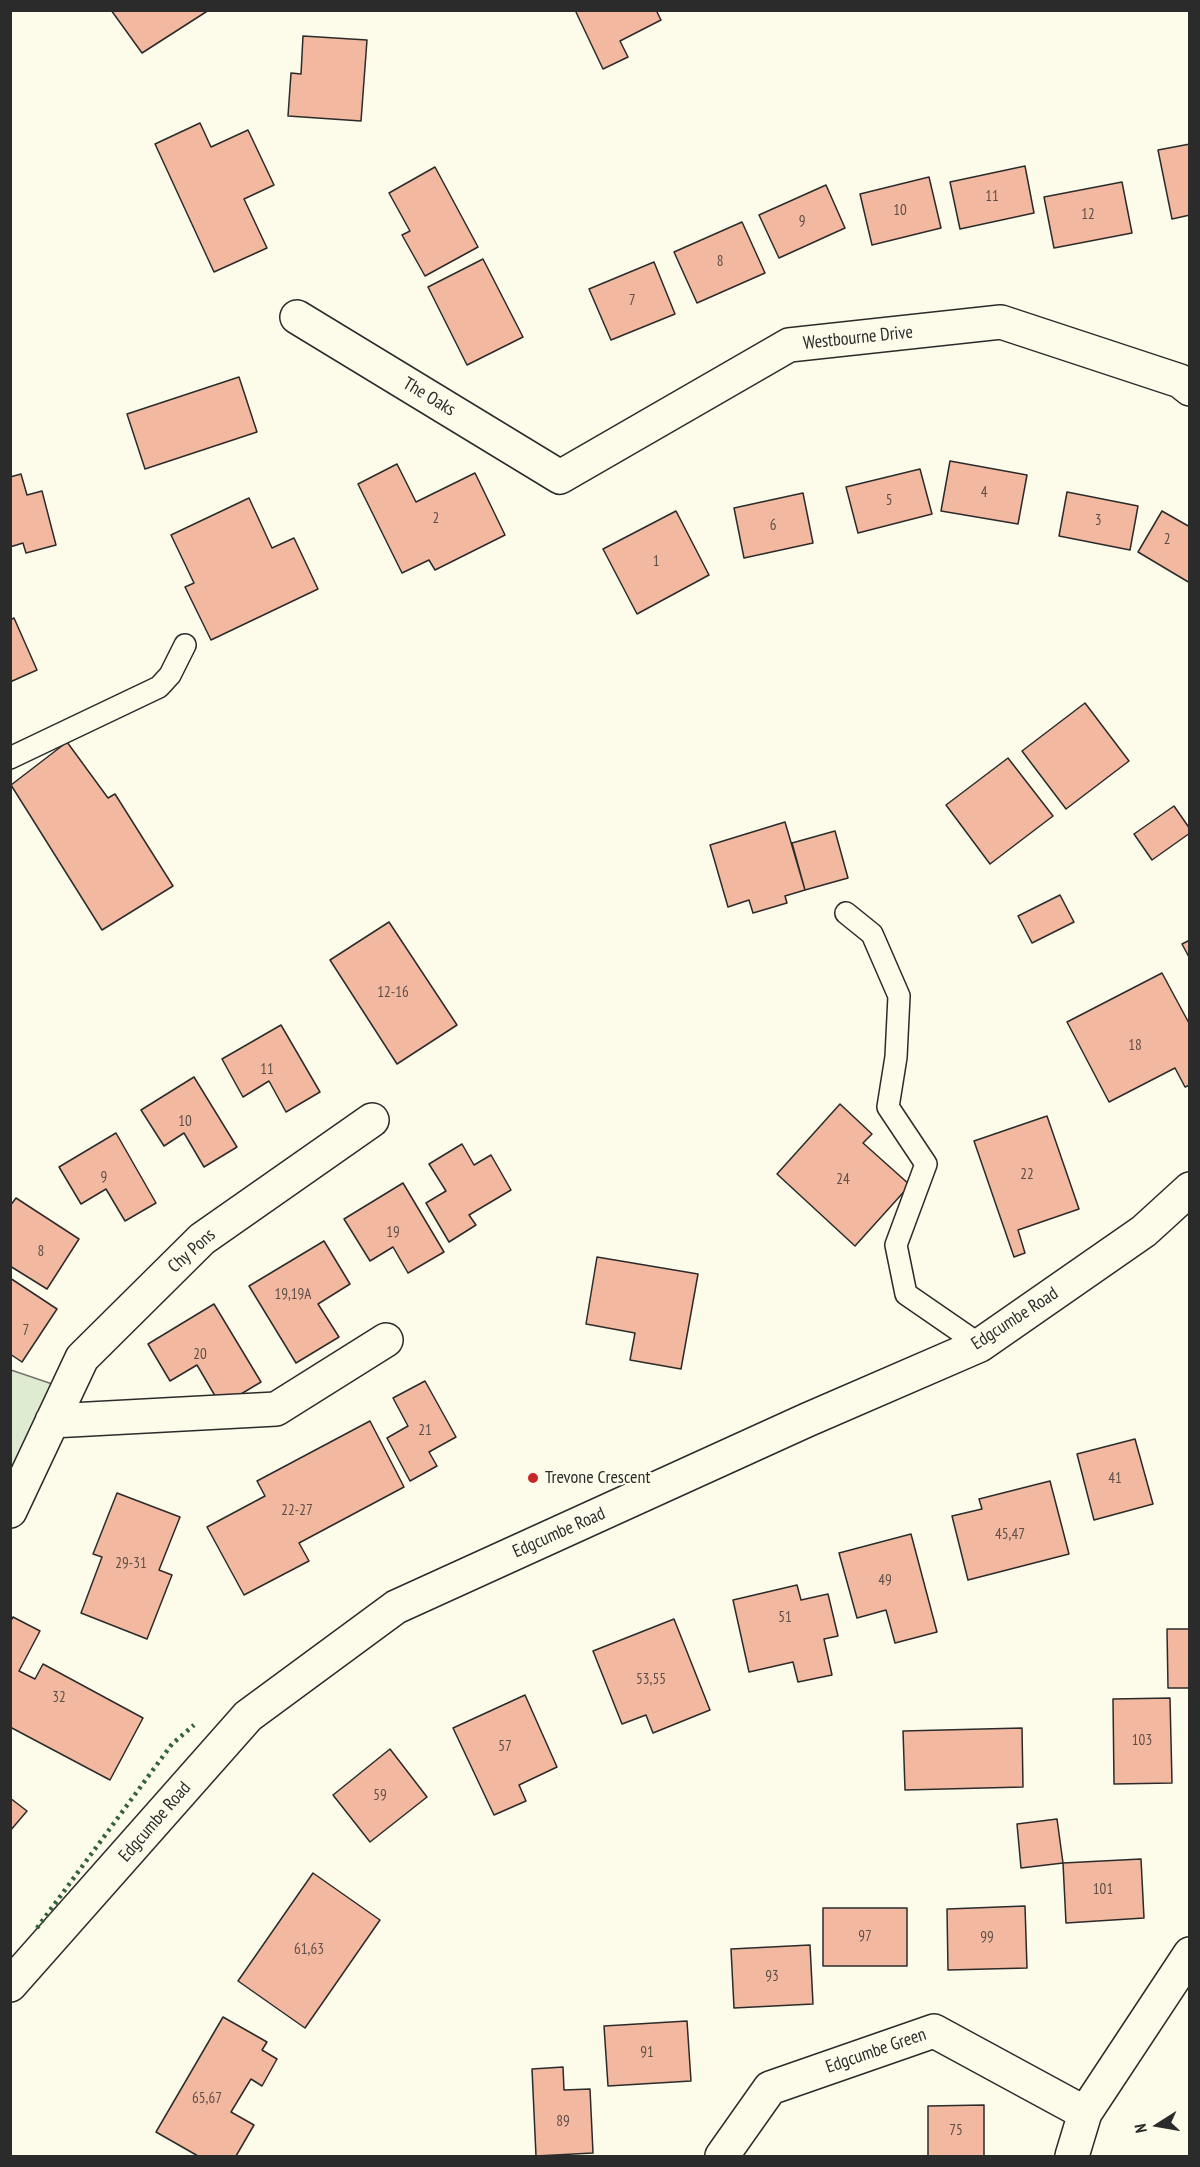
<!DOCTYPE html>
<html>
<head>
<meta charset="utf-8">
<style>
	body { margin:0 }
	#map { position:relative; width:1200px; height:2167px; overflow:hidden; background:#fdfbea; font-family:"PT Sans Narrow",sans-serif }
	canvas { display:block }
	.frame { position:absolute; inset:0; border:12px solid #2b2b2b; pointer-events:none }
	.north { position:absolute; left:1128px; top:2095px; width:60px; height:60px; -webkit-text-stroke:4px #fdfbea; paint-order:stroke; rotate:259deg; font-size:16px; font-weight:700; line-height:24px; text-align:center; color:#2b2b2b }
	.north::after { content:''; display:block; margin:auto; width:21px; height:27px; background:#2b2b2b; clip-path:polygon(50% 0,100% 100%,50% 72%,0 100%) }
</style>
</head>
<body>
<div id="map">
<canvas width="1200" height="2167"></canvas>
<div class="frame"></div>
<div class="north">N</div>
</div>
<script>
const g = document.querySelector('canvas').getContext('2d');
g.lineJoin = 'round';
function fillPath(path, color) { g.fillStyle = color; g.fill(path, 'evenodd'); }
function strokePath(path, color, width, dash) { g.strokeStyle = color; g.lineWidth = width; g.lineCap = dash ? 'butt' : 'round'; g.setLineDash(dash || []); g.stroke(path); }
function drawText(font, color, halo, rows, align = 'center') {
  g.font = font + ' "PT Sans Narrow",sans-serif'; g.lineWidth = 4.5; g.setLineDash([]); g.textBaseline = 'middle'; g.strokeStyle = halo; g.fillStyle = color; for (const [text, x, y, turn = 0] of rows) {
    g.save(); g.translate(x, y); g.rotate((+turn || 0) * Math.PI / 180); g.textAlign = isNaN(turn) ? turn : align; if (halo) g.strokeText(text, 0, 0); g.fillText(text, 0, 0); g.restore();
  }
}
const green = new Path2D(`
	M 11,1370 L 67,1389 L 11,1511 Z`);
const building = new Path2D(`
	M 111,10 L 209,10 L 142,53 Z
	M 575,10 L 656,10 L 661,20 L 620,41 L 628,57 L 603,69 Z
	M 303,36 L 367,40 L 361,121 L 288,116 L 291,73 L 301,74 Z
	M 200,123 L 211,147 L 248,130 L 274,185 L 244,199 L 267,248 L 214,272 L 155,144 Z
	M 1190,144 L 1190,215 L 1172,219 L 1158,150 Z
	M 1025,166 L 1034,213 L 960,229 L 950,182 Z
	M 435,167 L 478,247 L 425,276 L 402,235 L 410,231 L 389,193 Z
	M 929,177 L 941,228 L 872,245 L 860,194 Z
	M 1122,182 L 1132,233 L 1054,248 L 1044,197 Z
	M 826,185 L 845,228 L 779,258 L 759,215 Z
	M 742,222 L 765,273 L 697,303 L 674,252 Z
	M 483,259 L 523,337 L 467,365 L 428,287 Z
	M 654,262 L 675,314 L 611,340 L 589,289 Z
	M 239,377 L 257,432 L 145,469 L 127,414 Z
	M 950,461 L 1027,475 L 1018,524 L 941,511 Z
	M 397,464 L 416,502 L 475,473 L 505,535 L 435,570 L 429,560 L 402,573 L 358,484 Z
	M 920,469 L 932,514 L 858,533 L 846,487 Z
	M 21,474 L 27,495 L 42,491 L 56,545 L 26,553 L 23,543 L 10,547 L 10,477 Z
	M 1067,492 L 1138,506 L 1130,550 L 1059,536 Z
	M 803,493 L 813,543 L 744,558 L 734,508 Z
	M 249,498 L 272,548 L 294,538 L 318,589 L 211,640 L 185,587 L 194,583 L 171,535 Z
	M 676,511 L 709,575 L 637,614 L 603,549 Z
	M 1162,511 L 1190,527 L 1190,583 L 1138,552 Z
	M 14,618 L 37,670 L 10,682 L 10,620 Z
	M 1085,703 L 1129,761 L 1066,809 L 1022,751 Z
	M 67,742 L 108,798 L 115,794 L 173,886 L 102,930 L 11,785 Z
	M 1008,758 L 1053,816 L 990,864 L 946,805 Z
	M 1174,806 L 1190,829 L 1190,833 L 1152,860 L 1134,834 Z
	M 785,822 L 805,890 L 785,896 L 787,903 L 753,913 L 749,900 L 728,907 L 710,845 Z
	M 835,831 L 848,878 L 805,890 L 792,843 Z
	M 1060,895 L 1074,922 L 1032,943 L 1018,916 Z
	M 389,922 L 457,1025 L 397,1064 L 330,960 Z
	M 1190,940 L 1190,959 L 1182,944 Z
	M 1162,973 L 1190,1025 L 1190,1085 L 1185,1087 L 1175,1068 L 1109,1102 L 1067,1022 Z
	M 281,1025 L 320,1092 L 286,1112 L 269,1081 L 243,1097 L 222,1059 Z
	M 194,1077 L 237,1147 L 204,1167 L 184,1133 L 164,1146 L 141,1110 Z
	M 840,1104 L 872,1134 L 863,1143 L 910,1185 L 855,1246 L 777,1174 Z
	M 1047,1116 L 1079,1209 L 1018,1230 L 1025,1253 L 1014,1257 L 974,1141 Z
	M 116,1133 L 156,1203 L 125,1221 L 106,1189 L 81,1204 L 59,1167 Z
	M 462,1144 L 474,1165 L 491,1155 L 511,1190 L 469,1215 L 476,1225 L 449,1242 L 426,1203 L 446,1191 L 429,1164 Z
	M 403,1183 L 444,1252 L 408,1273 L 393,1247 L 370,1261 L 344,1219 Z
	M 16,1198 L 79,1239 L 47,1289 L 10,1266 L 10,1206 Z
	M 324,1241 L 350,1284 L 318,1304 L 339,1337 L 296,1363 L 249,1286 Z
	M 597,1257 L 698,1274 L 681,1369 L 630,1360 L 635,1333 L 586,1324 Z
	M 10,1278 L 57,1309 L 22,1362 L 10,1354 Z
	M 214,1304 L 261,1382 L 221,1406 L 197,1365 L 170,1381 L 148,1344 Z
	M 425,1381 L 456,1437 L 429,1452 L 437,1466 L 410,1481 L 387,1438 L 408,1426 L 393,1398 Z
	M 370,1421 L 404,1487 L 299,1543 L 309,1561 L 244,1595 L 207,1527 L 265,1496 L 257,1481 Z
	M 1135,1439 L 1153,1504 L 1094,1520 L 1077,1454 Z
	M 1050,1481 L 1069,1554 L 968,1580 L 952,1516 L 982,1509 L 979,1499 Z
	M 117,1493 L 180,1517 L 159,1570 L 172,1575 L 147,1639 L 81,1613 L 102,1557 L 93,1554 Z
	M 911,1534 L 937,1632 L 895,1643 L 886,1610 L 857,1618 L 839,1553 Z
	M 797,1585 L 801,1600 L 828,1594 L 838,1636 L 824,1639 L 832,1675 L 798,1682 L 793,1662 L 749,1672 L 733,1600 Z
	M 13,1617 L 40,1631 L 19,1671 L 35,1679 L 43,1664 L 143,1718 L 110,1780 L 10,1727 L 10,1622 Z
	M 674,1619 L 710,1710 L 653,1733 L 646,1715 L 622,1724 L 593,1651 Z
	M 1167,1629 L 1190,1629 L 1190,1688 L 1168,1688 Z
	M 525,1695 L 557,1767 L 519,1785 L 526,1801 L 494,1815 L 453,1728 Z
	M 1170,1698 L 1172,1783 L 1114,1784 L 1113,1699 Z
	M 1022,1728 L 1023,1787 L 905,1790 L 903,1731 Z
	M 390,1749 L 427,1797 L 370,1842 L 333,1795 Z
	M 10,1798 L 27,1811 L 10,1831 Z
	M 1057,1819 L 1063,1863 L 1021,1868 L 1017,1824 Z
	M 1141,1859 L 1144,1918 L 1066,1923 L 1063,1863 Z
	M 313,1873 L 380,1920 L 305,2028 L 238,1981 Z
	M 1025,1906 L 1027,1968 L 948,1970 L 947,1909 Z
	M 823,1908 L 907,1908 L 907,1966 L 823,1966 Z
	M 810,1945 L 813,2004 L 734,2008 L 731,1949 Z
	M 223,2017 L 267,2042 L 262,2050 L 277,2059 L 262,2086 L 251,2079 L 231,2112 L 254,2125 L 236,2156 L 198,2156 L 156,2132 Z
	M 687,2021 L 691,2081 L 608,2086 L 604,2026 Z
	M 563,2067 L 564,2090 L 590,2089 L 593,2153 L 536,2156 L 532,2069 Z
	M 984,2105 L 984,2156 L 928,2156 L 928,2106 Z`);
const service = new Path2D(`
	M 10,758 L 159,687 L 170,675 L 185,645
	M 846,913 L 872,934 L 899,996 L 896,1057 L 888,1107 L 926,1164 L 896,1245 L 906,1294 L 980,1345`);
const minor = new Path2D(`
	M 297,317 L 560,477 L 789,345 L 1001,322 L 1180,381 L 1190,389
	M 52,1421 L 276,1409 L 386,1340
	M 10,1511 L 82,1358 L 202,1239 L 372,1120
	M 722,2156 L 770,2088 L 934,2031 L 1085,2113
	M 1072,2156 L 1085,2113 L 1190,1954`);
const primary = new Path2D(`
	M 10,1985 L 248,1716 L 396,1607 L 807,1420 L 980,1345 L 1144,1231 L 1190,1189`);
const hedge = new Path2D(`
	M 37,1928 L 172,1744 L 194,1725`);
const markers = [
	[533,1478,6,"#c62828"]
];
const numberNames = [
	["11",992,197],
	["10",900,211],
	["12",1088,215],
	["9",802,222],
	["8",720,262],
	["7",632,301],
	["4",984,493],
	["5",889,501],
	["2",436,519],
	["3",1098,521],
	["6",773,526],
	["2",1167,540],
	["1",656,562],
	["12-16",393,993],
	["18",1135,1046],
	["11",267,1070],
	["10",185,1122],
	["22",1027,1175],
	["9",104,1178],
	["24",843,1180],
	["19",393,1233],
	["8",41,1252],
	["19,19A",293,1295],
	["7",26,1331],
	["20",200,1355],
	["21",425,1431],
	["41",1115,1479],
	["22-27",297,1511],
	["45,47",1010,1535],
	["29-31",131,1564],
	["49",885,1581],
	["51",785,1618],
	["53,55",651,1680],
	["32",59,1698],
	["103",1142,1741],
	["57",505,1747],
	["59",380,1796],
	["101",1103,1890],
	["97",865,1937],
	["99",987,1938],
	["61,63",309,1950],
	["93",772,1977],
	["91",647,2053],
	["65,67",207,2099],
	["89",563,2122],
	["75",956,2131]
];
const streetNames = [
	["Westbourne Drive",858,338,-6],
	["The Oaks",429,397,31],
	["Chy Pons",192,1251,-42],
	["Edgcumbe Road",1015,1319,-33],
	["Edgcumbe Road",559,1533,-24],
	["Edgcumbe Road",155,1822,-49],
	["Edgcumbe Green",876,2051,-19]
];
const poiNames = [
	["Trevone Crescent",545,1478]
];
fillPath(green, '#deebd1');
strokePath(green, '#74746e', 1.5);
fillPath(building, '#f2b8a0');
strokePath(building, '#2b2b2b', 1.5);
strokePath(service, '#2b2b2b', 24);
strokePath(minor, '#2b2b2b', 36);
strokePath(primary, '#2b2b2b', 36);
strokePath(service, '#fdfbea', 21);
strokePath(minor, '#fdfbea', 33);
strokePath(primary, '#fdfbea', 33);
strokePath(hedge, '#34623c', 4.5, [3, 4.5]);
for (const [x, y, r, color] of markers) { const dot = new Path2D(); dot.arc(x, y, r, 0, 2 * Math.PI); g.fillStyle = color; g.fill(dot); strokePath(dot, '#fdfbea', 2); }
drawText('15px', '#5d4e48', null, numberNames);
drawText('18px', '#2b2b2b', '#fdfbea', streetNames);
drawText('18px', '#2b2b2b', '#fdfbea', poiNames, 'left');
</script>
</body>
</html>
